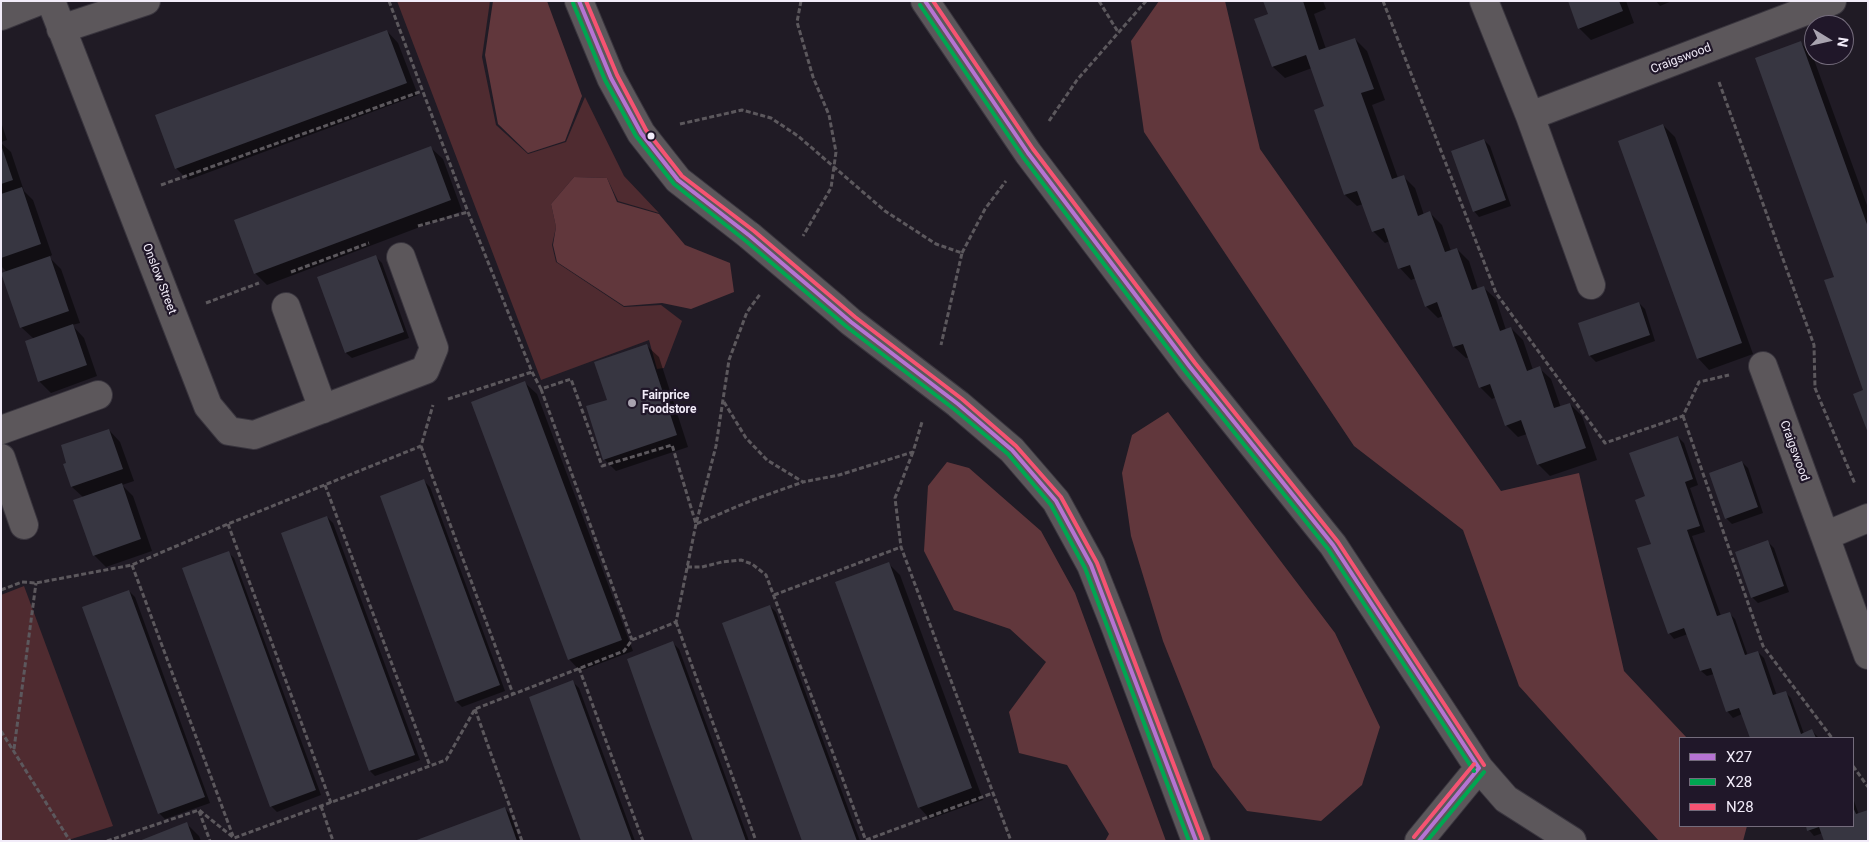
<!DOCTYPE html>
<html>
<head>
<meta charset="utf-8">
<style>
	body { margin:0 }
	#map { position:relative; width:1869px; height:842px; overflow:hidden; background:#201b25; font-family:Roboto,sans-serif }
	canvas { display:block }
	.frame { position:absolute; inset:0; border:2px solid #f2ecf9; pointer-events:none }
	.legend { position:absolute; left:1679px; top:737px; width:175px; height:90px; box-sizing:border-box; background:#201729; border:1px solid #746c7c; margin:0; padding:6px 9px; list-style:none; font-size:15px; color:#f2ecf9 }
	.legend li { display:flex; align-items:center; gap:10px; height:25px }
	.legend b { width:25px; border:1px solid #746c7c }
	.north { position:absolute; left:1804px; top:15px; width:50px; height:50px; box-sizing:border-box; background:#201729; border:1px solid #746c7c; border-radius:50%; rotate:99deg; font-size:14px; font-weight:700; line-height:20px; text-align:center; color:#f2ecf9 }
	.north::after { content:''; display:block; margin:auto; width:18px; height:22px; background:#a8a3af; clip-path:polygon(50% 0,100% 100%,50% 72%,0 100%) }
</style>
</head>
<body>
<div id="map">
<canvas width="1869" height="842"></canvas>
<div class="frame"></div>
<ul class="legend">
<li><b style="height:6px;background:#b673d3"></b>X27</li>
<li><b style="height:6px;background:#00a651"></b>X28</li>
<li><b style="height:6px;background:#f65372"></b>N28</li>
</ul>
<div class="north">N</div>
</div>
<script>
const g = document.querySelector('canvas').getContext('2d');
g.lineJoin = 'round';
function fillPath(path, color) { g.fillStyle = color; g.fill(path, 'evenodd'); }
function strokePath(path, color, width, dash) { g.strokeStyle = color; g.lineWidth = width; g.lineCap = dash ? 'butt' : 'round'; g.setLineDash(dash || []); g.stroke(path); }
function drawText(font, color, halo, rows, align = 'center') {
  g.font = font + ' Roboto,sans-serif'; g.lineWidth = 4.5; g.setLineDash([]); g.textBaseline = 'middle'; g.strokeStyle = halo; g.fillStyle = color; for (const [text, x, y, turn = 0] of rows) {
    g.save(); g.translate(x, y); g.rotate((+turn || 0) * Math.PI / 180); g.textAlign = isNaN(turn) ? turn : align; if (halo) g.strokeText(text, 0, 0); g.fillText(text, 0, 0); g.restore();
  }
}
const green = new Path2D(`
	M 397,1 L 490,1 L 482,57 L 496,125 L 528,154 L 566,142 L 585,97 L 624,176 L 659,213 L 618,201 L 607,178 L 574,177 L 551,204 L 556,227 L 552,245 L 556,262 L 624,307 L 661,305 L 682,321 L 664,368 L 657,369 L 649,340 L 541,380 Z
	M 24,586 L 113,826 L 65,841 L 1,841 L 1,595 Z`);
const forest = new Path2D(`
	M 493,1 L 547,1 L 582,96 L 565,141 L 528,153 L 498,124 L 485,55 Z
	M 1159,1 L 1225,1 L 1260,149 L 1501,491 L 1579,473 L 1624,671 L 1687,738 L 1680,738 L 1680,826 L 1747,826 L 1743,841 L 1659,841 L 1519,686 L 1463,530 L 1354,446 L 1144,132 L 1131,41 Z
	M 574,177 L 607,178 L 617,202 L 659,214 L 685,245 L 730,263 L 734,292 L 691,309 L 662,303 L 624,306 L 557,262 L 553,245 L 556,227 L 551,204 Z
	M 1168,412 L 1335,633 L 1380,727 L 1362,785 L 1321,821 L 1247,811 L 1213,767 L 1163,641 L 1131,536 L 1122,473 L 1132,435 Z
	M 947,462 L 969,468 L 1041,531 L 1075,593 L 1166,841 L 1105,841 L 1109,834 L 1067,765 L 1019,753 L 1009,712 L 1046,662 L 1010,629 L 954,610 L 924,551 L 928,486 Z`);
const shadow = new Path2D(`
	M 1264,1 L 1323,1 L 1326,9 L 1314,14 L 1326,49 L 1355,39 L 1367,51 L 1385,100 L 1372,105 L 1398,178 L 1403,176 L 1415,188 L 1424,215 L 1430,213 L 1442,225 L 1451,251 L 1457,249 L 1469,261 L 1478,289 L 1484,288 L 1496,299 L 1506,330 L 1511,328 L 1523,340 L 1533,370 L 1539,368 L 1551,379 L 1561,408 L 1570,404 L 1582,416 L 1597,460 L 1550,476 L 1538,464 L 1527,434 L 1518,437 L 1506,425 L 1496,397 L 1492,399 L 1480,387 L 1470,357 L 1466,358 L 1454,347 L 1443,316 L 1438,318 L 1426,306 L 1416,278 L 1411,280 L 1400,268 L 1390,241 L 1385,243 L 1373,231 L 1363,204 L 1357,206 L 1345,195 L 1316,110 L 1326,107 L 1312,68 L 1285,78 L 1273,67 L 1269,15 Z
	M 1569,1 L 1626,1 L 1634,23 L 1591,40 L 1579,28 Z
	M 1656,1 L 1672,1 L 1660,6 Z
	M 387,31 L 398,43 L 418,95 L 188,180 L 176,168 Z
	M 1801,43 L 1812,54 L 1868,208 L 1868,430 L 1865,390 L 1836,277 Z
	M 1,122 L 7,140 L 1,142 Z
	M 1663,125 L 1675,137 L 1753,354 L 1709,370 L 1698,358 Z
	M 1484,140 L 1490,146 L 1511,206 L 1479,217 L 1474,211 Z
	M 1,143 L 11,152 L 24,191 L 33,200 L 52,255 L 49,257 L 61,269 L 80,323 L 72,325 L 84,338 L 97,376 L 51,393 L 39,381 L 34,339 L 21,327 L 7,272 L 1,266 Z
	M 431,148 L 443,159 L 462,211 L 267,285 L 255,273 Z
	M 376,257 L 382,263 L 409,338 L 352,358 L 346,353 L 319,278 Z
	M 1639,303 L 1645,309 L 1655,341 L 1596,362 L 1590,356 L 1579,324 Z
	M 647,346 L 659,357 L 688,447 L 616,471 L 604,459 L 608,400 Z
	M 525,383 L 537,394 L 633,651 L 580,671 L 569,659 Z
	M 109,430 L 120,442 L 134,481 L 122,485 L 133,496 L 152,551 L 106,567 L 94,555 L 84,498 L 72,487 L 65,465 Z
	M 1678,437 L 1684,443 L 1698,485 L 1690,488 L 1705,532 L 1692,536 L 1721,616 L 1730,614 L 1735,619 L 1748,656 L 1758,652 L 1764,658 L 1777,696 L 1786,693 L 1791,698 L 1804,734 L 1812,731 L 1819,738 L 1751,738 L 1742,714 L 1733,718 L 1728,712 L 1714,674 L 1707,676 L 1701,671 L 1688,634 L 1674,639 L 1669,633 L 1652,544 L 1647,497 Z
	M 1742,462 L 1748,468 L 1763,513 L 1732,524 L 1726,518 Z
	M 424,481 L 430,487 L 505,691 L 462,707 L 456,701 Z
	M 327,517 L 333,523 L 420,760 L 375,776 L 370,771 Z
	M 1768,542 L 1774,548 L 1789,592 L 1758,603 L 1752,597 Z
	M 229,553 L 234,558 L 321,795 L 277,812 L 271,806 Z
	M 888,563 L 900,575 L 983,800 L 930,819 L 919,807 Z
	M 129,591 L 135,597 L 210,803 L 165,819 L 159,813 Z
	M 770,606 L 776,612 L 860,841 L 803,841 Z
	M 673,643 L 679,649 L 749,841 L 694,841 Z
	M 573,682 L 579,688 L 635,841 L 583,841 Z
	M 1853,798 L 1868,841 L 1823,833 L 1814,836 L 1809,830 L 1807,826 L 1853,826 Z
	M 505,808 L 510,814 L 520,841 L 418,841 Z
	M 187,824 L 199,836 L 201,841 L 142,841 Z`);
const building = new Path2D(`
	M 1263,1 L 1303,1 L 1319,50 L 1355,38 L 1374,89 L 1361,93 L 1392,179 L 1404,175 L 1418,216 L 1430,211 L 1445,252 L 1457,248 L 1472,290 L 1484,286 L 1500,331 L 1511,327 L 1527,371 L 1540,366 L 1554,408 L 1570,403 L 1586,448 L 1537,465 L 1521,420 L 1505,426 L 1490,384 L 1479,388 L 1463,344 L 1453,347 L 1437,302 L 1425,307 L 1410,265 L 1398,269 L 1384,228 L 1372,232 L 1357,191 L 1344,195 L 1314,110 L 1324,106 L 1306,55 L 1272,67 L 1254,19 L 1268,14 Z
	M 1568,1 L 1619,1 L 1623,11 L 1578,29 Z
	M 387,30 L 407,83 L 175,169 L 155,115 Z
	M 1801,41 L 1868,227 L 1868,433 L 1853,394 L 1863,390 L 1824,280 L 1834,277 L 1755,58 Z
	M 1663,124 L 1742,343 L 1697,359 L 1618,141 Z
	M 1484,139 L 1506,200 L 1473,212 L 1451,151 Z
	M 1,145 L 13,180 L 1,184 Z
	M 431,146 L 451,200 L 254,274 L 234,220 Z
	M 22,187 L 41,244 L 1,258 L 1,194 Z
	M 376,255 L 404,332 L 345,353 L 317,277 Z
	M 50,256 L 69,311 L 20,328 L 1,273 Z
	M 1639,302 L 1650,335 L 1589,356 L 1578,323 Z
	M 73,324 L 87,365 L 38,382 L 25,341 Z
	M 647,344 L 677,435 L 603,460 L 586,406 L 607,400 L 594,362 Z
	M 525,381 L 622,640 L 568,660 L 471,402 Z
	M 109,429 L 123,469 L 71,487 L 63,464 L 66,463 L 61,445 Z
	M 1678,436 L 1693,479 L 1685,482 L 1700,526 L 1687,530 L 1717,616 L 1730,612 L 1745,655 L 1758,651 L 1773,695 L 1786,691 L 1801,734 L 1812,729 L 1816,738 L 1750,738 L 1739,708 L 1726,712 L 1711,668 L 1700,671 L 1684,628 L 1668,634 L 1637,548 L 1651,544 L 1635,500 L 1645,496 L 1629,453 Z
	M 1742,461 L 1758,507 L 1725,519 L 1709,473 Z
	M 424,479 L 500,685 L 455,702 L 380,496 Z
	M 122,483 L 141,539 L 93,556 L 73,500 Z
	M 327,516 L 415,755 L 369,771 L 281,533 Z
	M 1768,540 L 1784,586 L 1751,598 L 1735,552 Z
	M 229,551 L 316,790 L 270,807 L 182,568 Z
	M 889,562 L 972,788 L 918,808 L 835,582 Z
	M 129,590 L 205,797 L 158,814 L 82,607 Z
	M 770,605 L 795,673 L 857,841 L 802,841 L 747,691 L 722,623 Z
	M 673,641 L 736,813 L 746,841 L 693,841 L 651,727 L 627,659 Z
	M 573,680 L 598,748 L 632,841 L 581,841 L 553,765 L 529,697 Z
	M 505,807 L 517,841 L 414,841 Z
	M 1853,807 L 1856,814 L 1868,810 L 1868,841 L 1824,841 L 1819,827 L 1807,831 L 1806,826 L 1853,826 Z
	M 187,822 L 194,841 L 139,841 Z`);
const path = new Path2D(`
	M 389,1 L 468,212 L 532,372 L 541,389 L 571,379 L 602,466 L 672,445 L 696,524 L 750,501 L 803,482
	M 801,1 L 797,22 L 813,77 L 829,115 L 836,152 L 831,188 L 803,236
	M 1099,1 L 1118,32
	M 1383,1 L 1496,293 L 1605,443 L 1683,416 L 1699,382 L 1729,375
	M 1719,82 L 1814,345 L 1815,388 L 1855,484
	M 1049,121 L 1077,80 L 1146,1
	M 680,124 L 742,110 L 771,118 L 798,136 L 885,211 L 936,244 L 962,253 L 941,345
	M 161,185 L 422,91
	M 418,226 L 468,212
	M 962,253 L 985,209 L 1006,181
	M 291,272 L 369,243
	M 206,303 L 259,283
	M 541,389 L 632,640
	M 448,399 L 532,372
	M 724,402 L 746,438 L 767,460 L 803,482 L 839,475 L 913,452 L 922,422
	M 1683,416 L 1763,646 L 1832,738
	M 421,446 L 513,694
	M 913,452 L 895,498 L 901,547 L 1011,841
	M 325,485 L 430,766
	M 228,524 L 331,803
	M 132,565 L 233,836
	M 687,567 L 702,567 L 722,562 L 741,560 L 752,564 L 766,575 L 866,841
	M 1,590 L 22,582 L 36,583 L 132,565 L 228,524 L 421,446 L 433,405
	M 774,595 L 901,547
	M 676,622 L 756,841
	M 579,668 L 643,841
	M 475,709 L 522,841
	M 1,731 L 70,841
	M 14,749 L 36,583
	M 1853,766 L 1868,787
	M 321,806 L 333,841
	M 199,811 L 210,841
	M 866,840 L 993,793
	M 107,841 L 199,810 L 234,838 L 446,760 L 475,709 L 624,651 L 632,640 L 676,622 L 696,524 L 716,446 L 729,360 L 747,312 L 761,293`);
const minor = new Path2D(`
	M 51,1 L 208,406 L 229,431 L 254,435 L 425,370 L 434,348 L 401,257
	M 579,1 L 611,78 L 641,133 L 678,180 L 750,236
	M 925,1 L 1028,153 L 1096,243 L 1190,367 L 1333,545 L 1479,768 L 1506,799 L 1572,841
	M 1484,1 L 1530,116 L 1832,1
	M 1,16 L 39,1
	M 61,29 L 146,1
	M 1530,116 L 1591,285
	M 286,307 L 323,409
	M 835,308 L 851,322 L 958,404 L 1012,450 L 1056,501 L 1091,565 L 1116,628 L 1196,841
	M 1763,366 L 1825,536 L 1868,518
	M 1,430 L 98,395
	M 1,458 L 24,525
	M 1825,536 L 1868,655
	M 1419,841 L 1479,768`);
const minorBridge = new Path2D(`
	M 750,236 L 835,308`);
const bus1 = new Path2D(`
	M 579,1 L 611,78 L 641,133 L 678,180 L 750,236 L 851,322 L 958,404 L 1012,450 L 1056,501 L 1091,565 L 1196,841
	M 925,1 L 1028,153 L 1190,367 L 1333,545 L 1479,768
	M 1419,841 L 1479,768`);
const bus2 = new Path2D(`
	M 573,3 L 605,80 L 636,136 L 674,184 L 746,241 L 847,327 L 954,409 L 1008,454 L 1051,505 L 1085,568 L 1189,841
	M 920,5 L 1023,157 L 1185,371 L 1328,549 L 1474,771
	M 1427,841 L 1484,772`);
const bus3 = new Path2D(`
	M 586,1 L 617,75 L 646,130 L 682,176 L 754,231 L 855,317 L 962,399 L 1016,446 L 1061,497 L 1097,563 L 1202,839
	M 933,1 L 1033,149 L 1195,363 L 1338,542 L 1484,765
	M 1414,837 L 1474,764`);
const markers = [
	[651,136,4.5,"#f2ecf9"],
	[632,403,5,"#a8a3af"]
];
const streetNames = [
	["Craigswood",1681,59,-21],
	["Onslow Street",159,279,69],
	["Craigswood",1794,451,70]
];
const poiNames = [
	["Fairprice",642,396],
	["Foodstore",642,410]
];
fillPath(green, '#4f2b30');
fillPath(forest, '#61373c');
fillPath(shadow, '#0007');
fillPath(building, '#373641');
strokePath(minor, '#39353e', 30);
strokePath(path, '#5c585d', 3, [5, 2.5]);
strokePath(minor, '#5c575b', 28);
strokePath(minorBridge, '#39353e', 30, []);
strokePath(minorBridge, '#5c575b', 28);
strokePath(bus1, '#b673d3', 4);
strokePath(bus2, '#00a651', 4);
strokePath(bus3, '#f65372', 4);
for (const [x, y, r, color] of markers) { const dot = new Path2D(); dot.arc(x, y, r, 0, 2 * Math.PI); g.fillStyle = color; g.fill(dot); strokePath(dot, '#201729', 2); }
drawText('12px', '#f2ecf9', '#201729', streetNames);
drawText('bold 12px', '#f2ecf9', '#201729', poiNames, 'left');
</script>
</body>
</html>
